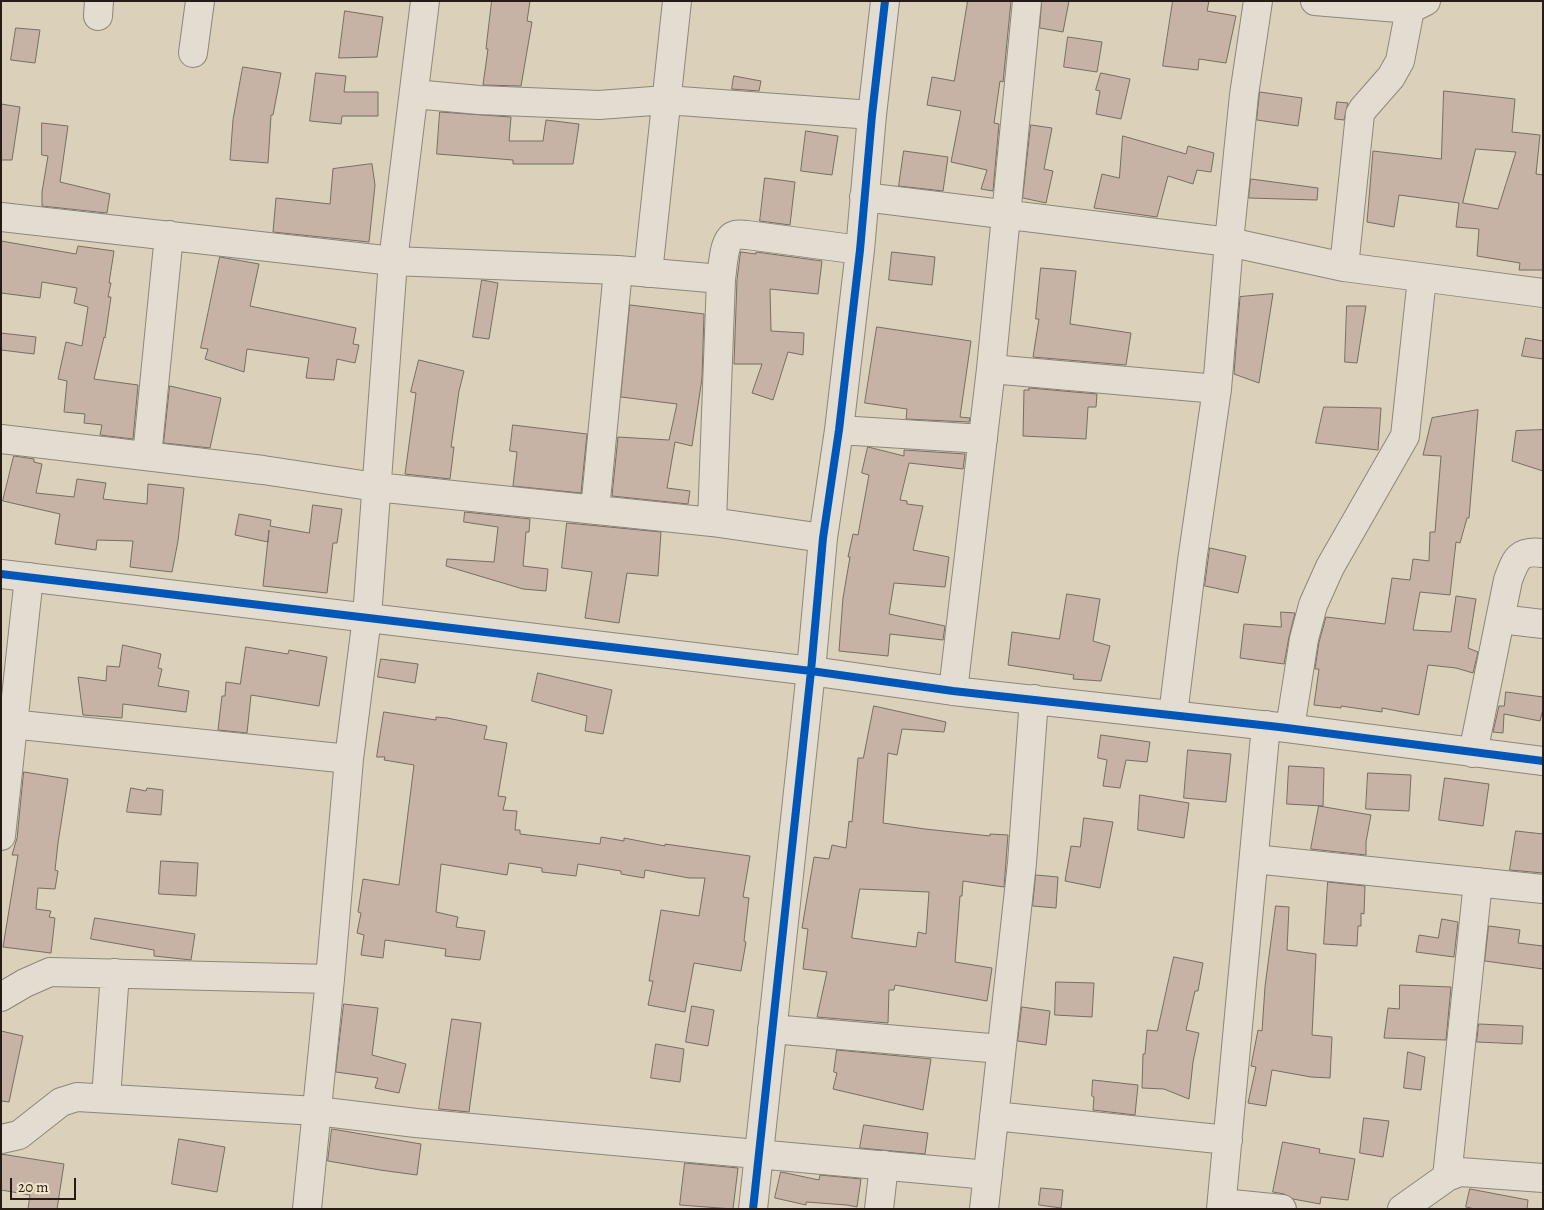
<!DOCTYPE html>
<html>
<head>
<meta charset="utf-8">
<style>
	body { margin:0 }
	#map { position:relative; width:1544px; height:1210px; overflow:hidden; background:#dbd0b9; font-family:Alegreya,serif }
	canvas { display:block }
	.frame { position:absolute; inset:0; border:2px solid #271c15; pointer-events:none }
	.scale { position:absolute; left:10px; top:1178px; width:66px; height:22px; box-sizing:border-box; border:2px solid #271c15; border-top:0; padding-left:6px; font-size:15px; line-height:18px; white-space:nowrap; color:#271c15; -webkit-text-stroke:4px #f1e4c8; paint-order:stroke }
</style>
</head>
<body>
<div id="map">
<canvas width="1544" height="1210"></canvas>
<div class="frame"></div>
<div class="scale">20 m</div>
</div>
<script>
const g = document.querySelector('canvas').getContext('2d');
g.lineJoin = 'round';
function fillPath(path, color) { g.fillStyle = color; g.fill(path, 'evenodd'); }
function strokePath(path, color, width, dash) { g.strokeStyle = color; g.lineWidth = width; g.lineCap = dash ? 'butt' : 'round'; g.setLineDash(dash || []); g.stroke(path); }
const building = new Path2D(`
	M 492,1 L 530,1 L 527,21 L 532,22 L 521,86 L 483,85 L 488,49 L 486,49 L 487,40 Z
	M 968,1 L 1011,1 L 1003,82 L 1000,81 L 994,123 L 999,124 L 993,191 L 981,189 L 987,170 L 951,162 L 961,111 L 927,105 L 932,77 L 954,81 Z
	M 1042,1 L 1069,1 L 1063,32 L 1040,28 Z
	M 1173,1 L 1209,1 L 1207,11 L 1236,16 L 1226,63 L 1199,59 L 1198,70 L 1163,66 Z
	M 345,11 L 383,17 L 377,57 L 339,58 Z
	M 16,28 L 40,30 L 35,63 L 11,60 Z
	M 1068,37 L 1102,42 L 1097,72 L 1064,67 Z
	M 243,67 L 281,73 L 273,115 L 271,115 L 268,163 L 230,160 L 233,120 Z
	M 316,73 L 346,76 L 344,92 L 378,92 L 378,116 L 342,116 L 341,124 L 310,121 Z
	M 1101,73 L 1130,79 L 1121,119 L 1096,114 L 1100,91 L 1096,90 Z
	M 734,76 L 761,81 L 759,91 L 732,89 Z
	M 1444,91 L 1515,99 L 1512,132 L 1540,135 L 1536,174 L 1543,175 L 1543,270 L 1519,270 L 1520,263 L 1477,256 L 1479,229 L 1456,227 L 1459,203 L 1399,195 L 1394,227 L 1367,222 L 1373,151 L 1441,159 ZM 1476,149 L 1516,152 L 1498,209 L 1463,203 Z
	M 1260,92 L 1302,98 L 1298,126 L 1257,120 Z
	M 1337,102 L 1348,103 L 1344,120 L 1335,119 Z
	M 1,104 L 20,107 L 12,160 L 1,160 Z
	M 440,112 L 511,117 L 509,141 L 543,141 L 546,120 L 579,124 L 573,164 L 513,164 L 513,160 L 437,154 Z
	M 42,123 L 68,126 L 60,182 L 110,194 L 107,213 L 42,206 L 42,192 L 48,156 L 42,155 Z
	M 1031,125 L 1052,128 L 1044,169 L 1053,171 L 1046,203 L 1023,198 Z
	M 806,131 L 838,136 L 832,175 L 801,171 Z
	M 1123,136 L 1186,154 L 1188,146 L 1214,153 L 1211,172 L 1197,170 L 1193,184 L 1168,176 L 1157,217 L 1094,208 L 1102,174 L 1119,178 Z
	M 904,151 L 948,157 L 943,191 L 899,186 Z
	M 372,164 L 375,185 L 369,242 L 273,232 L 276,198 L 330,204 L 333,169 Z
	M 765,178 L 795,182 L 790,225 L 760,221 Z
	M 1251,179 L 1318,188 L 1317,200 L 1249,198 Z
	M 1,241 L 76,254 L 78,246 L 114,251 L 109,283 L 111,283 L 108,297 L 111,297 L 105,338 L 104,337 L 94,379 L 138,385 L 133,439 L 100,435 L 102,425 L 84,423 L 85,414 L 64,412 L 67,381 L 58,379 L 66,342 L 82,346 L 88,307 L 74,303 L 77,288 L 42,282 L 40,298 L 1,293 Z
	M 741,252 L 756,254 L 756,252 L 822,261 L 818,294 L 770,289 L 771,331 L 804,333 L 803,355 L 788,352 L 773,400 L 752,393 L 762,364 L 734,364 L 737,280 Z
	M 892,252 L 935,257 L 932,285 L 889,280 Z
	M 220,257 L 259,264 L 250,306 L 356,328 L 353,344 L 359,345 L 355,363 L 337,359 L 334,380 L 306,378 L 309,358 L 247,349 L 244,372 L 205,359 L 208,349 L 201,348 Z
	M 1041,268 L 1076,271 L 1070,324 L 1131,333 L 1126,365 L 1033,357 L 1039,319 L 1036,319 Z
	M 482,280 L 498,283 L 489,339 L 473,337 Z
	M 1273,294 L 1259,383 L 1234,374 L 1240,297 Z
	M 630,305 L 704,314 L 702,378 L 692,446 L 675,442 L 667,488 L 690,491 L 688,504 L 612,496 L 618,437 L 669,440 L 677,404 L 621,397 Z
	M 1347,306 L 1366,306 L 1357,363 L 1345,362 Z
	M 877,327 L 971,341 L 960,417 L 970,418 L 969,422 L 906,419 L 907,409 L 865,403 Z
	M 1,333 L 36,337 L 34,354 L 1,350 Z
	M 1526,338 L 1543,341 L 1543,359 L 1522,356 Z
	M 419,360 L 464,371 L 459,391 L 451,447 L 454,447 L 450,479 L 405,474 L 416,393 L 411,392 Z
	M 170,386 L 221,398 L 210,448 L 164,443 Z
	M 1029,388 L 1097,394 L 1096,407 L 1088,407 L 1086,439 L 1023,436 L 1024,390 L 1029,390 Z
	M 1324,407 L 1381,408 L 1378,450 L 1316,443 Z
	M 1478,410 L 1469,518 L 1467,518 L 1460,543 L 1456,542 L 1450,595 L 1420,592 L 1413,630 L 1451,632 L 1456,596 L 1476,599 L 1468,648 L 1478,652 L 1473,673 L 1456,668 L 1428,665 L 1419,715 L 1382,708 L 1382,712 L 1341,706 L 1341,708 L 1314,705 L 1319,669 L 1315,669 L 1319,642 L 1326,617 L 1385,624 L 1392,578 L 1410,580 L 1413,559 L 1429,561 L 1430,532 L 1435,532 L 1441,456 L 1423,455 L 1432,418 Z
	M 513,425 L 587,434 L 581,493 L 513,486 L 517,452 L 510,451 Z
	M 1543,430 L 1543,471 L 1512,461 L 1516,431 Z
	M 868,447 L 904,456 L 904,450 L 965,454 L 963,469 L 909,463 L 900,500 L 907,501 L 907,504 L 923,506 L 913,550 L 949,557 L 945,587 L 894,583 L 889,614 L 945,626 L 943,640 L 890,634 L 888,656 L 839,651 L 843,598 L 850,557 L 848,557 L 853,534 L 858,535 L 869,475 L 862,473 Z
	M 14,456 L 34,459 L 34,462 L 42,464 L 36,493 L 74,497 L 77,479 L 106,483 L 103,499 L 147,504 L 148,484 L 184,488 L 178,541 L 172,572 L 130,567 L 133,541 L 97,540 L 96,550 L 55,544 L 60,514 L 3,501 Z
	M 313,505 L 342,509 L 337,543 L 333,543 L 327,593 L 263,586 L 269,530 L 268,542 L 235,535 L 239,514 L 271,520 L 270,526 L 309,533 Z
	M 465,512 L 530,519 L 529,532 L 526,532 L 523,566 L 548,569 L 546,591 L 523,589 L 446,566 L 447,559 L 494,562 L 498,527 L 464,522 Z
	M 567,523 L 661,532 L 658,576 L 627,573 L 619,623 L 585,618 L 592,572 L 562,568 Z
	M 1210,548 L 1246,556 L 1238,593 L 1205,586 Z
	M 1067,594 L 1100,599 L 1093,641 L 1110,646 L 1101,681 L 1073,679 L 1074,675 L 1008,665 L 1012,632 L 1059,639 Z
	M 1281,612 L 1295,613 L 1289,637 L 1284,664 L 1240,658 L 1244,624 L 1281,627 Z
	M 123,645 L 161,654 L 158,668 L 162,669 L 158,686 L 189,691 L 186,712 L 123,704 L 122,718 L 83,715 L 78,677 L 106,681 L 107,666 L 119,667 Z
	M 246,647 L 288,654 L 289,650 L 327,657 L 319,706 L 251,695 L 247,733 L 218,730 L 222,696 L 225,696 L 226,682 L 240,684 Z
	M 381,659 L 418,664 L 415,683 L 378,677 Z
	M 538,673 L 612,690 L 603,734 L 585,731 L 587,716 L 532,701 Z
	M 1506,692 L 1543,697 L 1543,709 L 1540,721 L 1504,714 L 1503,733 L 1493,732 L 1499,706 L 1504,706 Z
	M 874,706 L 946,722 L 944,732 L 902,729 L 897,755 L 888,753 L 883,823 L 925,829 L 990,836 L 990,834 L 1008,835 L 1004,887 L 963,881 L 962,896 L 960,896 L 955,962 L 992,968 L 987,1001 L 895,985 L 894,990 L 889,990 L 888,1023 L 817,1017 L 827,972 L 803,969 L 808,929 L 802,928 L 814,857 L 829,859 L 832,845 L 846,848 L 849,821 L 852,822 L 858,758 L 863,758 ZM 860,889 L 929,892 L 926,934 L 918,932 L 916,947 L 852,938 Z
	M 384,712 L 436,720 L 436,717 L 447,718 L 487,726 L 484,739 L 507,743 L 498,796 L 506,797 L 503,810 L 517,811 L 515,830 L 520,830 L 520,834 L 600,844 L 601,837 L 624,841 L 624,838 L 665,846 L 665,844 L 750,856 L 743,897 L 749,898 L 744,941 L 746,942 L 741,971 L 694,963 L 685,1012 L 648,1005 L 653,981 L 649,981 L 661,910 L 699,916 L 705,878 L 689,878 L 645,870 L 644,878 L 621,874 L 621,871 L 578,864 L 576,876 L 542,872 L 542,868 L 509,863 L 507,875 L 441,864 L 436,912 L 458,917 L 456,927 L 485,931 L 480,960 L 445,956 L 446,949 L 385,940 L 383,958 L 361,955 L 364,935 L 357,933 L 361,913 L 358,912 L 363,879 L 399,885 L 414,765 L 384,760 L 385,757 L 377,757 Z
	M 1101,735 L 1150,742 L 1147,762 L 1126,760 L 1120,788 L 1103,786 L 1107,760 L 1098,758 Z
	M 1188,750 L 1231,754 L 1226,802 L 1184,798 Z
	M 1289,766 L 1324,768 L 1323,806 L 1287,804 Z
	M 24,772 L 68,779 L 58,843 L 55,870 L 58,871 L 55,889 L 38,888 L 36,909 L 51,911 L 49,917 L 55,918 L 51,953 L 3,947 L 18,855 L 12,855 L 17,838 Z
	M 1368,773 L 1411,775 L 1409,811 L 1366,809 Z
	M 1445,778 L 1489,784 L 1483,826 L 1439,820 Z
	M 131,788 L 146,791 L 147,788 L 163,790 L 161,815 L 127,812 Z
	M 1140,795 L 1189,803 L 1184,838 L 1138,830 Z
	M 1319,806 L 1371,815 L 1366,842 L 1366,855 L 1311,849 Z
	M 1084,818 L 1113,822 L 1100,888 L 1065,881 L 1071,846 L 1080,847 Z
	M 1516,831 L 1543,834 L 1543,873 L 1510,870 Z
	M 161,861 L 198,863 L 196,896 L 159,894 Z
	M 1036,875 L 1058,877 L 1056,908 L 1033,906 Z
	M 1328,882 L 1365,886 L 1364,914 L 1361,913 L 1361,926 L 1358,926 L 1357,946 L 1324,944 Z
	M 1276,906 L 1289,907 L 1287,950 L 1316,954 L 1312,1035 L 1332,1037 L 1330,1078 L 1311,1077 L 1272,1070 L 1266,1106 L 1248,1103 L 1256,1067 L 1251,1066 L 1258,1030 L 1262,1031 L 1265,987 Z
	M 95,918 L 195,934 L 191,960 L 154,956 L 154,950 L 91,939 Z
	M 1442,919 L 1458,922 L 1454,957 L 1416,952 L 1419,935 L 1438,938 Z
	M 1489,926 L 1520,930 L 1518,943 L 1543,946 L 1543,969 L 1485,961 Z
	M 1174,957 L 1203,963 L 1198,991 L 1195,991 L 1186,1030 L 1199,1033 L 1193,1062 L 1189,1099 L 1164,1089 L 1142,1088 L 1143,1054 L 1145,1054 L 1147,1030 L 1157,1031 Z
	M 1056,982 L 1094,983 L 1092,1017 L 1055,1015 Z
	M 1400,985 L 1451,987 L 1446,1040 L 1384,1038 L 1388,1008 L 1399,1009 Z
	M 344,1004 L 378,1008 L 372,1055 L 406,1064 L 399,1093 L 375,1088 L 378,1078 L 336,1072 Z
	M 692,1006 L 714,1010 L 708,1046 L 686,1042 Z
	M 1022,1007 L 1050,1011 L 1046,1045 L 1018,1041 Z
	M 452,1019 L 481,1023 L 469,1112 L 439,1109 Z
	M 1479,1024 L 1523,1026 L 1522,1044 L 1477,1042 Z
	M 1,1031 L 23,1036 L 9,1102 L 1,1101 Z
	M 656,1044 L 684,1049 L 680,1082 L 651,1078 Z
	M 837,1050 L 931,1059 L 923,1110 L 833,1089 L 837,1073 L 834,1072 Z
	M 1408,1052 L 1425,1057 L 1421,1090 L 1404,1088 Z
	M 1093,1080 L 1138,1085 L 1135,1115 L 1093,1110 L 1094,1097 L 1092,1096 Z
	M 1364,1118 L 1389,1121 L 1383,1157 L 1360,1153 Z
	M 864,1125 L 928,1133 L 925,1154 L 860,1148 Z
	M 332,1129 L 421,1144 L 417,1175 L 380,1170 L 328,1161 Z
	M 179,1139 L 225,1147 L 217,1192 L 172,1184 Z
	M 1283,1142 L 1320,1149 L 1319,1153 L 1355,1159 L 1348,1200 L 1321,1197 L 1320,1204 L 1293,1199 L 1284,1194 L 1273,1192 Z
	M 1,1154 L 64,1164 L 57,1209 L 28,1209 L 30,1195 L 1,1190 Z
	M 685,1163 L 738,1168 L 733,1209 L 680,1205 Z
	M 781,1172 L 819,1180 L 820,1175 L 861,1179 L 857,1207 L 847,1205 L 806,1202 L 806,1205 L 775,1198 Z
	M 1041,1188 L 1063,1190 L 1061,1208 L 1039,1205 Z
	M 1470,1189 L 1528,1200 L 1527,1209 L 1475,1209 L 1466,1207 Z`);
const minor = new Path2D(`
	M 1315,1 L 1410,9 L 1426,1
	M 98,16 L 99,1
	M 193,53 L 200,1
	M 414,94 L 479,100 L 599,105 L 666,100 L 872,115
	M 864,197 L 1229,242 L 1344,267 L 1543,293
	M 1,217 L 393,261 L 618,270 L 721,279
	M 1344,267 L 1360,114 L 1363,109 L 1391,77 L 1400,61 L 1410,9
	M 648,273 L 677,1
	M 991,369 L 1217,389
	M 839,430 L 983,439
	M 1,439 L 263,470 L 376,487 L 712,522 L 823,538
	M 147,456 L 169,235
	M 595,510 L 618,270
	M 712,522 L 721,279 C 723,268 723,238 735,235 C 738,234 744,235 747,235 L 860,250
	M 1,574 L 811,671 L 953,691 L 1279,727 L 1543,761
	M 1500,619 L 1543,624
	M 953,691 L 991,369 L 1027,1
	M 1173,715 L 1192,561 L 1217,389 L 1229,242 L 1244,95 L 1258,1
	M 1,723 L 349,759
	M 1290,728 L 1304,639 L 1313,605 L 1330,567 L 1405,436 L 1422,278
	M 1473,753 L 1508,580 C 1516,559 1518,550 1543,553
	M 1,836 L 29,577
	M 1254,859 L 1543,889
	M 1,997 L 25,983 L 50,972 L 330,979
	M 772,1029 L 1001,1049
	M 106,1098 L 115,973
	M 994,1116 L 1228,1140
	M 1,1139 L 19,1135 L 61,1102 L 77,1097 L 317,1111 L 416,1123 L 988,1175
	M 1447,1177 L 1478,882
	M 1222,1203 L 1282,1209
	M 307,1209 L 330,979 L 349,759 L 367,617 L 393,261 L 425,1
	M 753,1209 L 811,671 L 823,538 L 839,430 L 860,250 L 872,115 L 885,1
	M 879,1209 L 884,1165
	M 984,1209 L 1022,863 L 1034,699
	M 1221,1209 L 1266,725
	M 1402,1209 L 1447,1177 L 1460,1172 L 1543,1178`);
const cycleway = new Path2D(`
	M 1,574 L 811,671 L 953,691 L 1279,727 L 1543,761
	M 753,1209 L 811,671 L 823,538 L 839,430 L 860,250 L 872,115 L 885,1`);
fillPath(building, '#c6b3a6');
strokePath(building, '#756e62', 1);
strokePath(minor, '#8d8679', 30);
strokePath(minor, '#e3ddd1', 28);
strokePath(cycleway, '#0057b8', 8);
</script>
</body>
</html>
